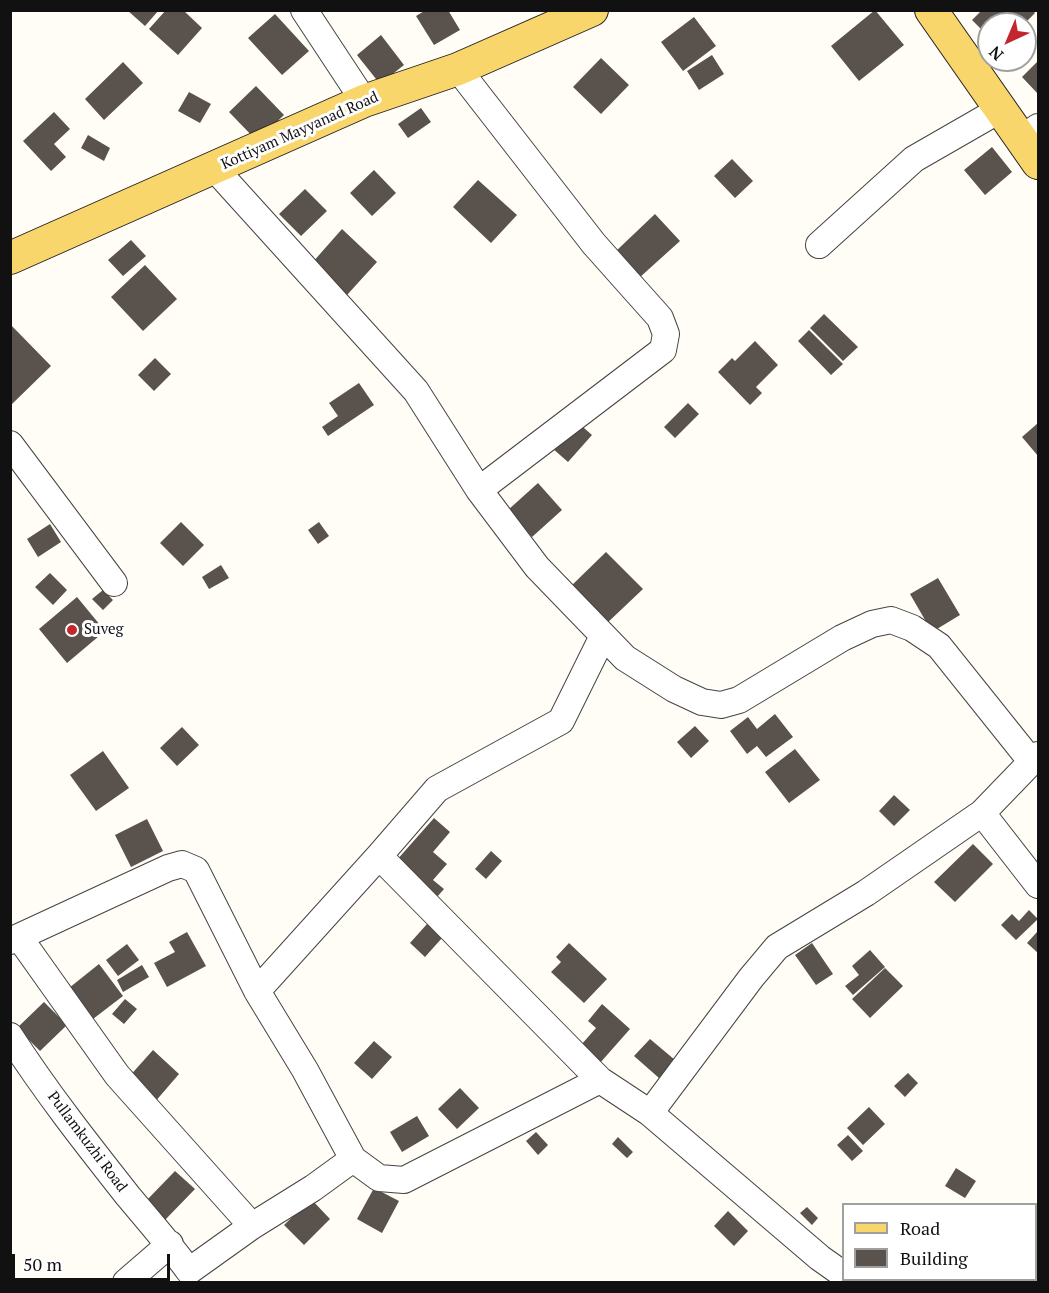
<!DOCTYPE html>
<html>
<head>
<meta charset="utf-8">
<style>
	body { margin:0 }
	#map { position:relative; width:1049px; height:1293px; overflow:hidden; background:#fffdf5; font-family:"PT Serif",serif }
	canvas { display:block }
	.frame { position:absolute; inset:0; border:12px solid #111; pointer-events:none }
	.legend { position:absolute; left:842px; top:1203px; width:195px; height:78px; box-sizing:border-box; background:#fff; border:2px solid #a0a0a0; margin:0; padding:8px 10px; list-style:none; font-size:18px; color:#111 }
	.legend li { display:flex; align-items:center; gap:12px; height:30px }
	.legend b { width:30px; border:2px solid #a0a0a0 }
	.north { position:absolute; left:977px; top:12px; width:60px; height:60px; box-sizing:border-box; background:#fff; border:2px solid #a0a0a0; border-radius:50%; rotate:224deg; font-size:16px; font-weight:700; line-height:24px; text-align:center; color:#111 }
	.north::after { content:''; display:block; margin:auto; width:21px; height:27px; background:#c4262e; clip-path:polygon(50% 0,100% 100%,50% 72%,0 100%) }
	.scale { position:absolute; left:12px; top:1254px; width:158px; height:27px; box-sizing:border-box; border:3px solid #111; border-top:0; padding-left:8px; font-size:18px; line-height:21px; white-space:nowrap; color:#111; -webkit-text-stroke:4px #fff; paint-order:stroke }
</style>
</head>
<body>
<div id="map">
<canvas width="1049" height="1293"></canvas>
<div class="frame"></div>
<ul class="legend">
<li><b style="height:8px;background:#f9d66b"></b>Road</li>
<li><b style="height:16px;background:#5a524d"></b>Building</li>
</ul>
<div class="north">N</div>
<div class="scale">50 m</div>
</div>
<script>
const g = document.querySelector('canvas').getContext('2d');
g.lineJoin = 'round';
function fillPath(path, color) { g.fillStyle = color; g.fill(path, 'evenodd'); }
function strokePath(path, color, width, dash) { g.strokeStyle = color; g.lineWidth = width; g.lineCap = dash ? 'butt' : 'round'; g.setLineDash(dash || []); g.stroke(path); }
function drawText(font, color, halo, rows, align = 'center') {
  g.font = font + ' "PT Serif",serif'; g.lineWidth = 6; g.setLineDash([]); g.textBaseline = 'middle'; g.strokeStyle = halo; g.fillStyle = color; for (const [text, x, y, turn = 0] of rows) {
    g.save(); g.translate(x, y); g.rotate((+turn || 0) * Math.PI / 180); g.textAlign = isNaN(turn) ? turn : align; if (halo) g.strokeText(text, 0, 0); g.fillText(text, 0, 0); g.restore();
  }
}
const building = new Path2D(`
	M 127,10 L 159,10 L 145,26 Z
	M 166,10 L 183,10 L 202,28 L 178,55 L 149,29 Z
	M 426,10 L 448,10 L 460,30 L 434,45 L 416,16 Z
	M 875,10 L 904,45 L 859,81 L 831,46 Z
	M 982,10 L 1033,10 L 1035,13 L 1024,24 L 989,24 L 989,37 L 972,20 Z
	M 275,14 L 309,51 L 282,75 L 248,38 Z
	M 694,17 L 716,46 L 683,71 L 661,42 Z
	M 381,35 L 404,65 L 380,84 L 357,55 Z
	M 712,55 L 724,74 L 699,90 L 687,71 Z
	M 601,58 L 629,85 L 601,114 L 573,87 Z
	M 1038,61 L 1038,94 L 1022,77 Z
	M 123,62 L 143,83 L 104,120 L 85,99 Z
	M 256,86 L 284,115 L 257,141 L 229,112 Z
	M 189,92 L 211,104 L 200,123 L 178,111 Z
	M 421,108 L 431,122 L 408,138 L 398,124 Z
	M 54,112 L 70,129 L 54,144 L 66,157 L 51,171 L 23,141 Z
	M 88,135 L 110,148 L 104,161 L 81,148 Z
	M 992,147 L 1012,172 L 985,195 L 964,170 Z
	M 732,159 L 753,181 L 735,198 L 714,176 Z
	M 374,170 L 396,193 L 372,216 L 350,193 Z
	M 478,180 L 517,215 L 491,243 L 453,207 Z
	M 305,189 L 327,211 L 301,236 L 279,214 Z
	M 655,214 L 680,241 L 639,278 L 615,252 Z
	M 342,229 L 377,262 L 347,295 L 312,263 Z
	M 131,240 L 146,256 L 123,276 L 108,260 Z
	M 145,265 L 177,299 L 143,331 L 111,297 Z
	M 824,314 L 858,347 L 843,361 L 810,328 Z
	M 10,324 L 51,366 L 10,406 Z
	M 809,330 L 843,364 L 831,375 L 798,341 Z
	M 755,341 L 778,365 L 756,387 L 762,393 L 750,405 L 718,372 L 732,358 L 735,361 Z
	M 155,358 L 171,374 L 154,391 L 138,375 Z
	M 359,383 L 374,405 L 328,436 L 322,427 L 338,416 L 329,403 Z
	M 688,403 L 699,414 L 675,438 L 664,427 Z
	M 576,421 L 592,435 L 568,462 L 552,448 Z
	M 1038,423 L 1038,456 L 1022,437 Z
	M 538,483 L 562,510 L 532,537 L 508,510 Z
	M 181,522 L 204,545 L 183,566 L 160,543 Z
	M 319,522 L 329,536 L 318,544 L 308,530 Z
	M 50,524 L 61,542 L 38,557 L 27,539 Z
	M 606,552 L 643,589 L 605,625 L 569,588 Z
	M 221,565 L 229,578 L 209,589 L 202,577 Z
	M 50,573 L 67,590 L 53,605 L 35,587 Z
	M 938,578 L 960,615 L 932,632 L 910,594 Z
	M 103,590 L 113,600 L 103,610 L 92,599 Z
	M 77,597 L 105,631 L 67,663 L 39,629 Z
	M 775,714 L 793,737 L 766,757 L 757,746 L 747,754 L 730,731 L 748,717 L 757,729 Z
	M 695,726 L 709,741 L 691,758 L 677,742 Z
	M 182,727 L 199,745 L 177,766 L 160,748 Z
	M 795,749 L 820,780 L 789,803 L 765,772 Z
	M 103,751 L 129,788 L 96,811 L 70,775 Z
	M 894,795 L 910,810 L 894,826 L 879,811 Z
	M 434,818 L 450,832 L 433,852 L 447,864 L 433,880 L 444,889 L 437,897 L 396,861 Z
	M 147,819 L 163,851 L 131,867 L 115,835 Z
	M 973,844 L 993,864 L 955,902 L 934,882 Z
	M 491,851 L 502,861 L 486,879 L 475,869 Z
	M 1029,910 L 1038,919 L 1016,940 L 1001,925 L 1012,914 L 1019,921 Z
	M 427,924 L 442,938 L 425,957 L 410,943 Z
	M 187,932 L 206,966 L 167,987 L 154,963 L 175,952 L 169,942 Z
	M 1037,932 L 1038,934 L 1038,953 L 1027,943 Z
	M 569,943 L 607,979 L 584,1003 L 551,972 L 561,962 L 556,957 Z
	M 812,943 L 833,974 L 816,985 L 795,955 Z
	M 127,944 L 139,960 L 118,976 L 106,960 Z
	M 870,950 L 885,967 L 853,995 L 845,986 L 859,975 L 852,966 Z
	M 99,964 L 123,996 L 93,1019 L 69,988 Z
	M 142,965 L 149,977 L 123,992 L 117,980 Z
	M 885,968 L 903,986 L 870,1018 L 852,999 Z
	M 125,999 L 137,1009 L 124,1024 L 112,1014 Z
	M 44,1002 L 67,1025 L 40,1051 L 17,1028 Z
	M 602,1004 L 630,1029 L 600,1063 L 581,1045 L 596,1028 L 588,1021 Z
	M 650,1039 L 675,1060 L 659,1078 L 634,1056 Z
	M 374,1041 L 392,1057 L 372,1079 L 354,1063 Z
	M 153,1050 L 179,1074 L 154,1103 L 127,1079 Z
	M 908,1073 L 918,1083 L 905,1097 L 894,1086 Z
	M 460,1088 L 479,1108 L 457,1129 L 438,1109 Z
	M 869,1107 L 885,1124 L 863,1145 L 847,1128 Z
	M 417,1116 L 429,1136 L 402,1152 L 390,1132 Z
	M 536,1132 L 548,1145 L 538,1155 L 526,1141 Z
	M 848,1135 L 863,1151 L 852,1161 L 837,1145 Z
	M 618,1137 L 633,1152 L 627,1158 L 612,1144 Z
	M 956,1168 L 976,1181 L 965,1198 L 945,1186 Z
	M 175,1171 L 195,1189 L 165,1220 L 145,1202 Z
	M 374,1188 L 399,1201 L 382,1233 L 357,1219 Z
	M 311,1199 L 330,1219 L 304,1245 L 284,1225 Z
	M 807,1207 L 818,1218 L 812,1225 L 800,1213 Z
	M 728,1211 L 748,1231 L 734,1246 L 714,1226 Z`);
const minor = new Path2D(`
	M 304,10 L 364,101
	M 458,69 L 594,244 L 660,318 L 666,334 L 663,350 L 479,490
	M 1022,138 L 1038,127
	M 215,169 L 416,391 L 479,490 L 537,567 L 625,658 L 674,689 L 702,702 L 721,705 L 739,700 L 842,638 L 872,624 L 891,620 L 912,628 L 939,646 L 1031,761
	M 819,245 L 914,159 L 1001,109
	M 10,444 L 114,583
	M 982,813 L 1038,885
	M 379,856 L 437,789 L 561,721 L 603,636
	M 19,937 L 117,1075 L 252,1226
	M 10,941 L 168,868 L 182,864 L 196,870 L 257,991 L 305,1070 L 353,1159 L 379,1178 L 404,1180 L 600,1080
	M 257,991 L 379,856 L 600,1080 L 650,1113 L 820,1258 L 844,1275
	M 10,1036 C 46,1092 87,1144 128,1196 C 149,1221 170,1245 189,1271 L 252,1226 L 313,1188 L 353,1159
	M 650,1113 L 751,978 L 777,947 L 866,893 L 982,813 L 1038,755
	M 126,1282 L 170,1244`);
const major = new Path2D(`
	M 931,10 L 1038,163
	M 10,258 L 364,101 L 458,69 L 592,10`);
const markers = [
	[72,630,6,"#c4262e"]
];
const streetNames = [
	["Kottiyam Mayyanad Road",300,131,-24],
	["Pullamkuzhi Road",87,1142,53]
];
const poiNames = [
	["Suveg",84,630]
];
fillPath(building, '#5a524d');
strokePath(minor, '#444', 28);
strokePath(major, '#222', 34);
strokePath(minor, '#fff', 26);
strokePath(major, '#f9d66b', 32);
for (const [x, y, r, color] of markers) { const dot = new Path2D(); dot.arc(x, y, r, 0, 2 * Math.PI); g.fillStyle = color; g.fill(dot); strokePath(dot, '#fff', 2); }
drawText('15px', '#111', '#fff', streetNames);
drawText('15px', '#111', '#fff', poiNames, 'left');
</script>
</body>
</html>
